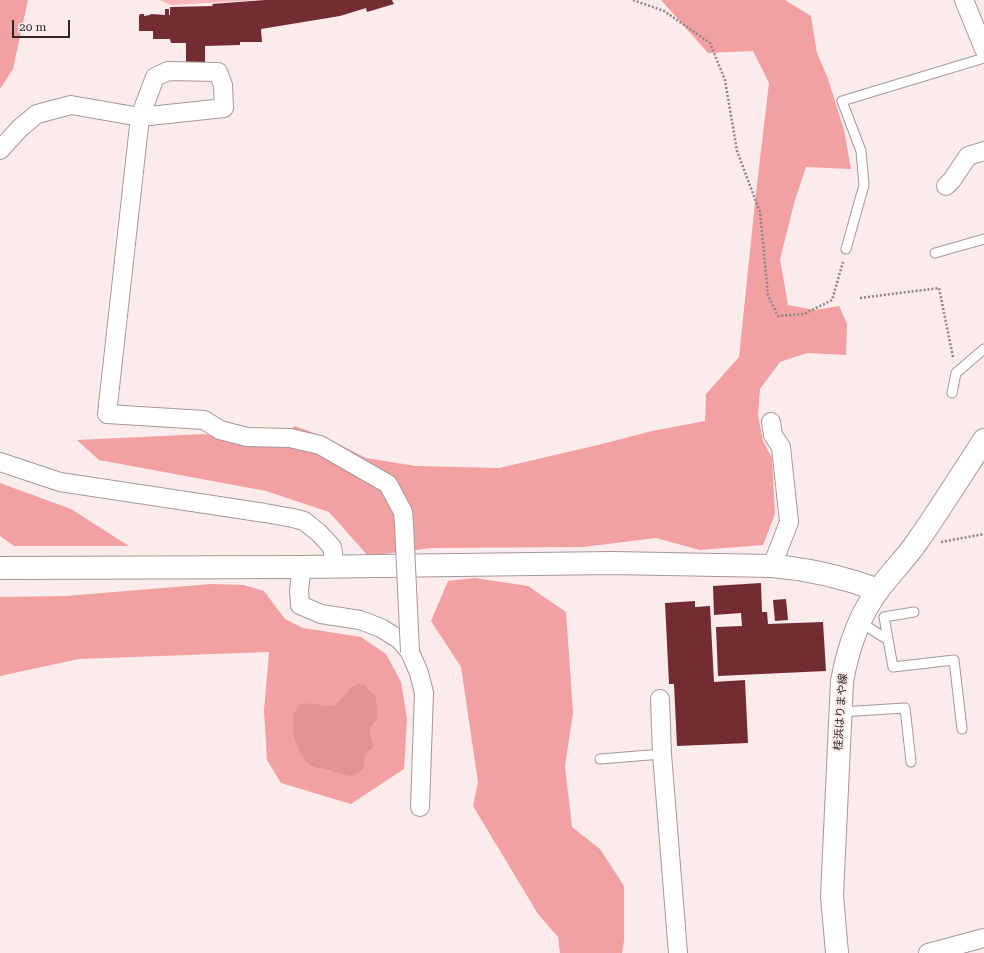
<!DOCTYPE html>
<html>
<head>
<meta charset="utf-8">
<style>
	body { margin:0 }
	#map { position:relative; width:984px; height:953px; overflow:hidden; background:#fbebeb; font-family:"Roboto Serif",serif }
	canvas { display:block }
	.scale { position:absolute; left:12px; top:20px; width:58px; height:18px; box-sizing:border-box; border:2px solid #2b2525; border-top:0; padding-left:5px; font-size:12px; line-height:14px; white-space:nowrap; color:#2b2525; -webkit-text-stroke:3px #fbebeb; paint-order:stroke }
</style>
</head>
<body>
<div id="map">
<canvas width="984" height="953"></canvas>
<div class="scale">20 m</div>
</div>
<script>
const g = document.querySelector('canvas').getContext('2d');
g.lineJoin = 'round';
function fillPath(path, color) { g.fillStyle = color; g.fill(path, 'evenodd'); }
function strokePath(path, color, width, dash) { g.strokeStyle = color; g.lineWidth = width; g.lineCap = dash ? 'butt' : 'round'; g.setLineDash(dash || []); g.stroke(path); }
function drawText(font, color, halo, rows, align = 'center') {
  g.font = font + ' "Roboto Serif","Noto Sans JP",serif'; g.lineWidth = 4; g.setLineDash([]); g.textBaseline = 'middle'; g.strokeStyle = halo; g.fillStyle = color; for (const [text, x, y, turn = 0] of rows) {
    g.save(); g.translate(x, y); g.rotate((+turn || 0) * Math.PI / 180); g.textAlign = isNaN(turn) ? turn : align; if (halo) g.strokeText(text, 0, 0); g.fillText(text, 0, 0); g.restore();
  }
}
const green = new Path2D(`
	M 159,0 L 256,0 L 172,5 Z`);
const forest = new Path2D(`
	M 0,0 L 28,0 L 13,69 L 0,89 Z
	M 661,0 L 785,0 L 811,16 L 817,53 L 828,79 L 844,130 L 851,169 L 806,167 L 795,200 L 780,259 L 788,305 L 815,310 L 839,306 L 847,324 L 846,355 L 807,353 L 780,362 L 760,389 L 758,415 L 763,441 L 772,458 L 775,514 L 763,545 L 700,550 L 656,538 L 583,547 L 432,548 L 368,556 L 329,512 L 266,491 L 99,460 L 77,440 L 205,434 L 267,444 L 295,426 L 322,436 L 366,458 L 416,466 L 499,468 L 598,445 L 652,431 L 705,421 L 706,394 L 739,357 L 756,193 L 769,83 L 753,51 L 708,53 Z
	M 0,483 L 71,509 L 129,546 L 14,546 L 0,536 Z
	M 475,578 L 528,586 L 566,612 L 573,713 L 565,766 L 572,827 L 600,849 L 624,886 L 624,941 L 622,953 L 560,953 L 558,937 L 538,914 L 473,806 L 478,782 L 461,667 L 431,621 L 448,581 Z
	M 211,584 L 244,585 L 264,591 L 285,619 L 303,628 L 361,637 L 386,654 L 401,682 L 407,719 L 404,769 L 351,804 L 281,783 L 267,760 L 264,710 L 269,652 L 79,659 L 0,676 L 0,597 L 66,596 Z`);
const water = new Path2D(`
	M 357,684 L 364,685 L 376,698 L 378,717 L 369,730 L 373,747 L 365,755 L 363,769 L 354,776 C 344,775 336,772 326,769 C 323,768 318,768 314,767 C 297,757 290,732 294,714 C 295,710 298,707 300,704 C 312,702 323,706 335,706 L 351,688 Z`);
const building = new Path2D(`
	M 265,0 L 392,0 L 394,4 L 367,12 L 366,8 L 340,16 L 261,29 L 262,42 L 240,42 L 240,45 L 205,46 L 205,67 L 186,68 L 186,43 L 171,43 L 170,39 L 153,39 L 153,31 L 139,31 L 139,16 L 140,14 L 144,14 L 144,16 L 150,15 L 151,14 L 165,15 L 165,9 L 169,9 L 169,15 L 170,15 L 170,7 L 213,6 L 212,4 Z
	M 761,583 L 762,612 L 767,612 L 768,624 L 823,622 L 826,671 L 718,676 L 716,627 L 742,626 L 741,613 L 714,615 L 713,586 Z
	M 786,599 L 788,620 L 775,621 L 773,600 Z
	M 695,601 L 695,607 L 710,606 L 714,682 L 745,680 L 748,743 L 677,746 L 674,684 L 669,684 L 665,603 Z`);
const path = new Path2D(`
	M 633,0 L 664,11 L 710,43 L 725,80 L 737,151 L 760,212 L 768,295 L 778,316 L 804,314 L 832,300 L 843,262
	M 860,298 L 939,288 L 953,357
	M 941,542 L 984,534`);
const service = new Path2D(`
	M 846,249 L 864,185 L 861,151 L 842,101 L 984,58
	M 935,253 L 984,239
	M 952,393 L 956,373 L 984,349
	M 914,612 L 884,617 L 893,667 L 954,660 L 962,729
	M 860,622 L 888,640
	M 840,712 L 905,708 L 911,762
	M 600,759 L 662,754`);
const minor = new Path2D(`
	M 964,0 L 984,49
	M 0,150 L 20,128 L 37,114 L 71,105 L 140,117 L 224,108 L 223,85 L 218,72 L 168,71 L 155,77 L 140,117 L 107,414 L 204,420 L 220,430 L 247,437 L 290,438 L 320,445 L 388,484 L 403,512 L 404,524
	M 946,186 L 952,180 L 968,156 L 984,151
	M 771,422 L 773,435 L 781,447 L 789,522 L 772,566
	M 0,462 L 60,482 L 265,513 L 293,518 L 304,521 L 319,533 L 332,547 L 335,566
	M 302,567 L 299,590 L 300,605 L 321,614 L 360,620 L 381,628 L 400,640 L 410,652 L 419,673 L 424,693 L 420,807
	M 660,699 L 662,754 L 678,953
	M 928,953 L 984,938`);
const tertiary = new Path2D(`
	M 0,568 L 302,567 L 612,563 L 772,566 C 809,569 843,577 878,590`);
const primary = new Path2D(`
	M 837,953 L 832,896 L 842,681 C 848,649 859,615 879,589 C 891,573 905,559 917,542 C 940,509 962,474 984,440`);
const minorBridge = new Path2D(`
	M 404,524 L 410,652`);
const streetNames = [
	["桂浜はりまや線",841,712,-86]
];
fillPath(green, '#f9b7b9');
fillPath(forest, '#f3a0a3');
fillPath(water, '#e39194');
fillPath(building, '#722c32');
strokePath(service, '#a79898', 11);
strokePath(minor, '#a79898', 20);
strokePath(tertiary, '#a79898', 24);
strokePath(primary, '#a79898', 24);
strokePath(path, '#8f8484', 2.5, [2, 2]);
strokePath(service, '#fff', 9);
strokePath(minor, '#fff', 18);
strokePath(tertiary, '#fff', 22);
strokePath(primary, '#fff', 22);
strokePath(minorBridge, '#a79898', 20, []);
strokePath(minorBridge, '#fff', 18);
drawText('11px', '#2b2525', '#fbebeb', streetNames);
</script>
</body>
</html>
